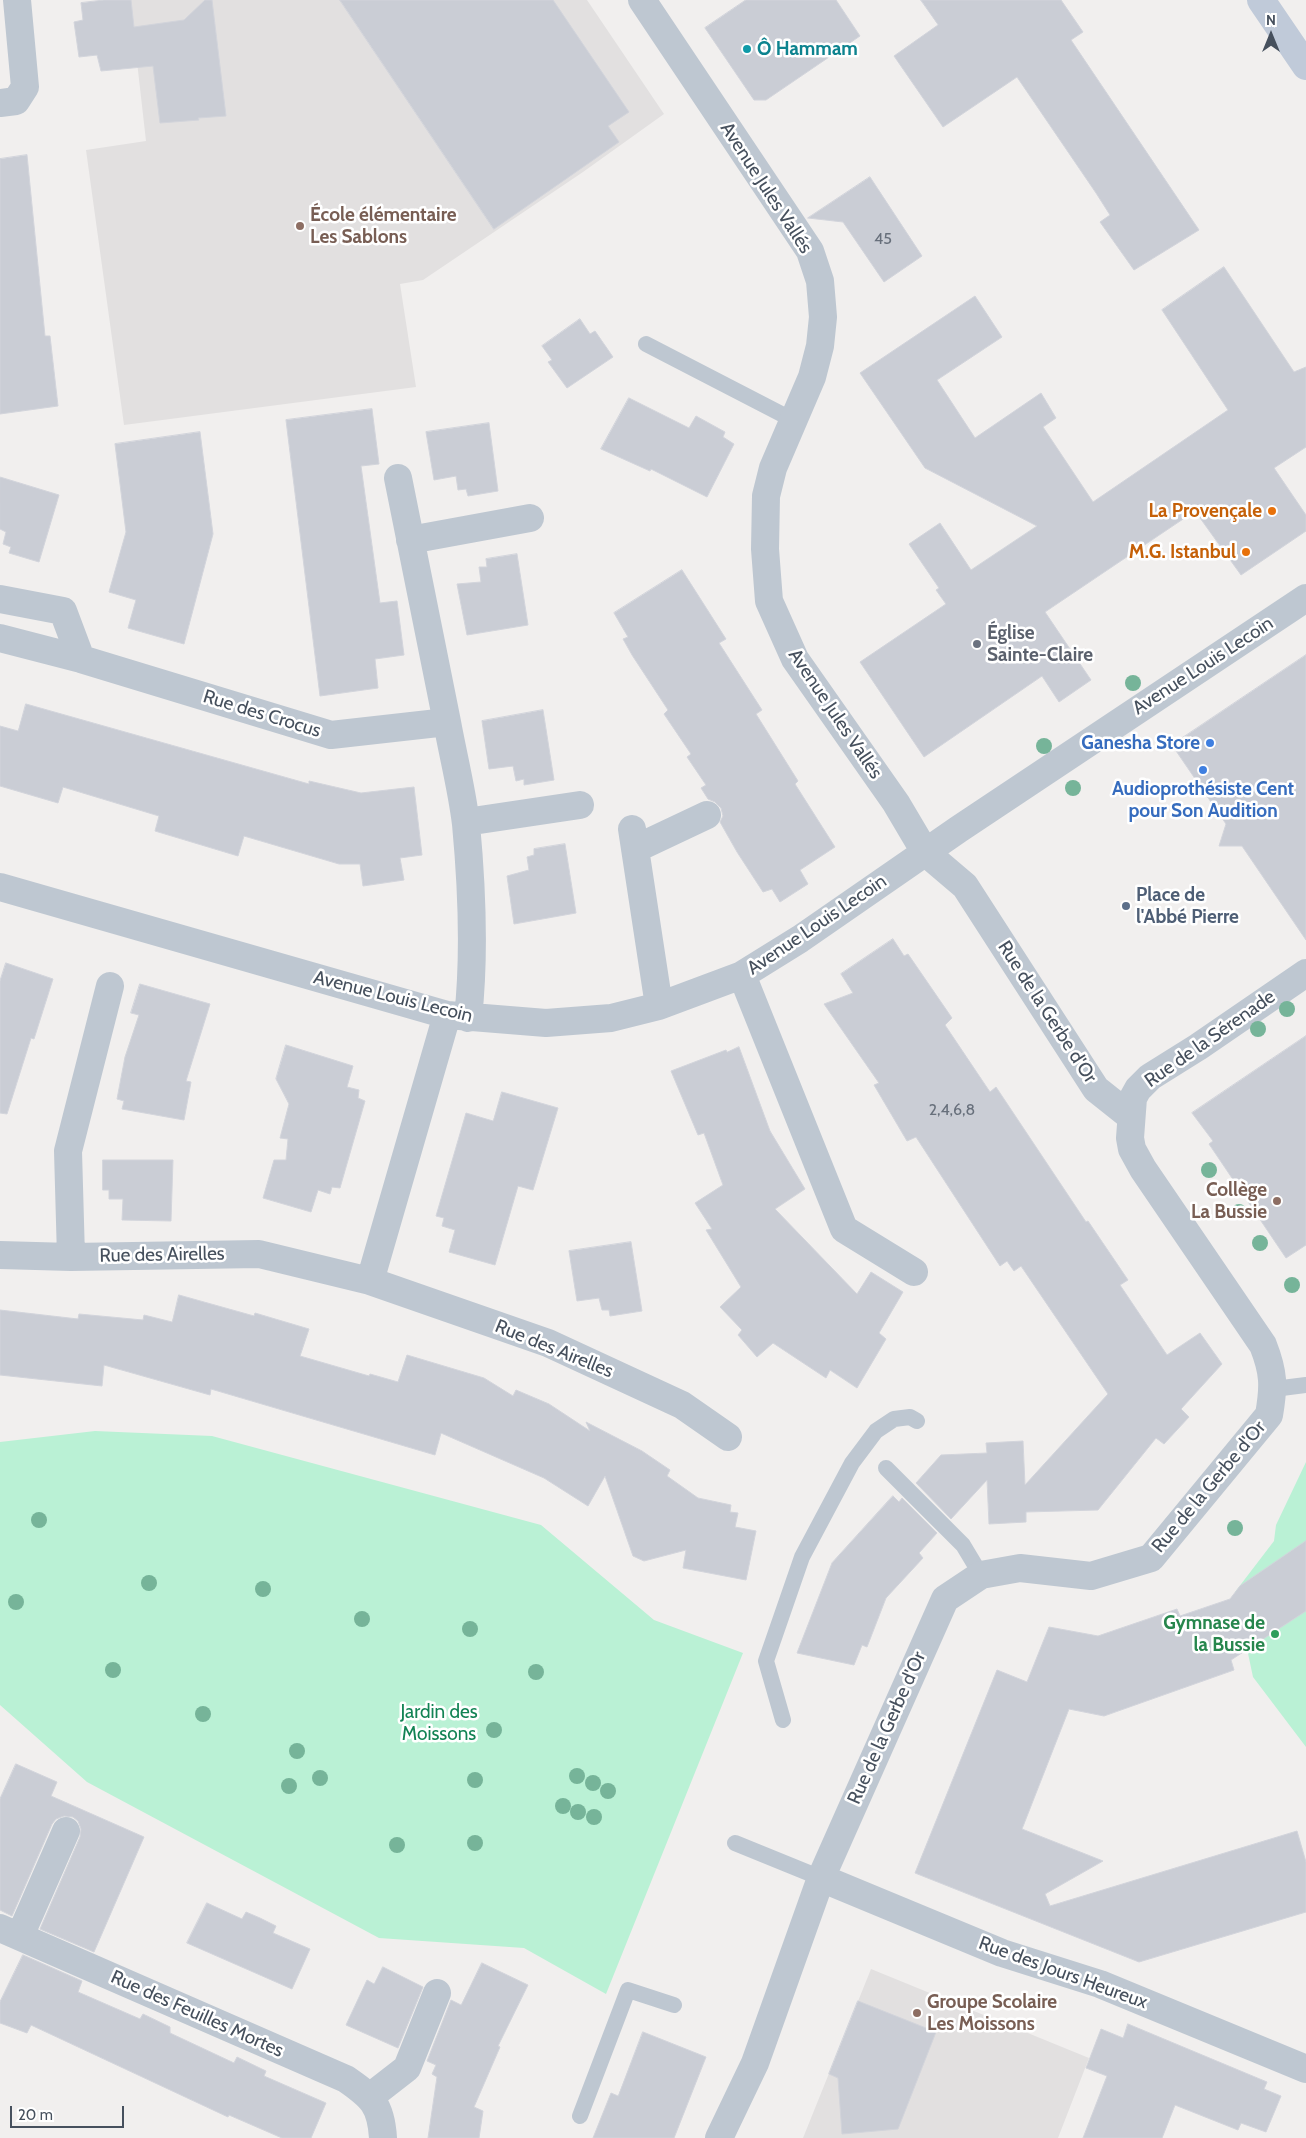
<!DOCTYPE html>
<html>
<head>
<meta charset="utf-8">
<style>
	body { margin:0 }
	#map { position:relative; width:1306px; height:2138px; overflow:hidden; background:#f1efee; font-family:Cabin,sans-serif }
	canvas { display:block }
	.north { position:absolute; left:1246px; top:10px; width:50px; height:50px; -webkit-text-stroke:4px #fff; paint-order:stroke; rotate:0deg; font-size:14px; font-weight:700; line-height:20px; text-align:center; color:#46505d }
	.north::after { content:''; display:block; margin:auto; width:18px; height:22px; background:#46505d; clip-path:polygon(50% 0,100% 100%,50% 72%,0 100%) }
	.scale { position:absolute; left:10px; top:2106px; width:114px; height:22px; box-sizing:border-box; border:2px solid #46505d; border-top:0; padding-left:6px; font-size:15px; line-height:18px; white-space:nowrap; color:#46505d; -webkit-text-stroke:4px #fff; paint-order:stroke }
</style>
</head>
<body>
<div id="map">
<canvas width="1306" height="2138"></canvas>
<div class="north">N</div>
<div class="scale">20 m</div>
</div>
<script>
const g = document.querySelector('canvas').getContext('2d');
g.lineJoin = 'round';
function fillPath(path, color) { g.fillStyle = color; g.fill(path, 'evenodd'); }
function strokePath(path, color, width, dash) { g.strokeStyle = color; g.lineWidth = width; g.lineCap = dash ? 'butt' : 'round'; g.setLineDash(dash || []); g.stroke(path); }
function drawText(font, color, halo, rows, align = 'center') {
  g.font = font + ' Cabin,sans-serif'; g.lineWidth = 5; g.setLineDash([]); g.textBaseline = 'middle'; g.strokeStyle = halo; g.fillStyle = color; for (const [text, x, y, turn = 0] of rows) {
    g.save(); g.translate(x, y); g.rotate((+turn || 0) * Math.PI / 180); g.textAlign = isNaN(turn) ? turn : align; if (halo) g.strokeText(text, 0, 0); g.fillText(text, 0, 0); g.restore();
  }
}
const education = new Path2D(`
	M 130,0 L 587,0 L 664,114 L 583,172 L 423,280 L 400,284 L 416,387 L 124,425 L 86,150 L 146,141 Z
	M 871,1969 L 1089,2058 L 1058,2138 L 803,2138 Z`);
const green = new Path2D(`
	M 95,1431 L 212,1436 L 541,1525 L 654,1620 L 743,1653 L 606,1994 L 524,1948 L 379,1938 L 87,1782 L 0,1705 L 0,1442 Z
	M 1306,1462 L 1306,1747 L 1253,1677 L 1235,1592 L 1274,1541 L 1276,1525 Z`);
const building = new Path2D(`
	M 104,0 L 131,0 L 134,27 L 184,20 L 205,0 L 212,0 L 226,116 L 198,118 L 199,120 L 160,123 L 153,66 L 101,71 L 97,55 L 79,57 L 74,22 L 83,20 L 81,3 Z
	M 340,0 L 553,0 L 629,112 L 608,126 L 619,142 L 494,229 Z
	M 746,0 L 836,0 L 860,36 L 766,100 L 754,100 L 705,28 Z
	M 921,0 L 1061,0 L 1083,32 L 1071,40 L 1199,230 L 1134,270 L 1100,222 L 1110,215 L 1096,193 L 1017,77 L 943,127 L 894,56 L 938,25 Z
	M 27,155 L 45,336 L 50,336 L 58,406 L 0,414 L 0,159 Z
	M 870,177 L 922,256 L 884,282 L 843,222 L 808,218 Z
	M 1224,267 L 1294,372 L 1306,367 L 1306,447 L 1274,468 L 1306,515 L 1306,531 L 1241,575 L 1195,511 L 1045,612 L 1091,680 L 1059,702 L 1042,676 L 924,757 L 860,662 L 946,604 L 936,590 L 939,588 L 909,544 L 940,523 L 971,570 L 1037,526 L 925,468 L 860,373 L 975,296 L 1002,337 L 937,380 L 975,438 L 1041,393 L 1056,418 L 1043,427 L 1093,502 L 1228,410 L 1162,310 Z
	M 580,319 L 590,334 L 595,331 L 613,357 L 567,388 L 548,362 L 552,360 L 542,346 Z
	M 629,398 L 689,428 L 696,416 L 725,432 L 723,437 L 734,444 L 707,497 L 651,469 L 650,471 L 601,449 Z
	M 372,409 L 379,464 L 361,466 L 380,603 L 397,601 L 404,655 L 375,659 L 378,688 L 320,696 L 286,420 Z
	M 489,423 L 498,491 L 468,496 L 466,489 L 458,490 L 456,476 L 434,480 L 426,432 Z
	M 200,432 L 213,534 L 184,644 L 128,628 L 136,600 L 109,592 L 126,532 L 115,444 Z
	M 0,477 L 59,495 L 39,562 L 9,553 L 11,547 L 3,544 L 6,532 L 0,529 Z
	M 517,554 L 528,625 L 467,635 L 457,584 L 481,582 L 479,567 L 487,567 L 486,559 Z
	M 682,570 L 726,639 L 719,643 L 762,710 L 756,714 L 798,781 L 795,784 L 835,847 L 800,870 L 808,884 L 780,902 L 772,889 L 763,892 L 737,852 L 720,822 L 723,816 L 721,808 L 715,802 L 708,799 L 701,788 L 706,785 L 687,757 L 691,754 L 664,714 L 668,710 L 632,655 L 623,639 L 628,637 L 614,613 Z
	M 1306,655 L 1306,940 L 1242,846 L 1219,846 L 1226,824 L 1172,745 Z
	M 26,704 L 309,784 L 309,781 L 361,793 L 414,787 L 422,855 L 400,858 L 404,880 L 363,886 L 360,864 L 339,864 L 244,836 L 238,856 L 155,831 L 159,816 L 63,787 L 58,803 L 0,786 L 0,726 L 18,731 Z
	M 543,710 L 554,780 L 524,785 L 524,779 L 516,781 L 513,766 L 489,769 L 482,721 Z
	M 565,844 L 576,913 L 514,924 L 507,876 L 529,870 L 527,857 L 534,855 L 534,849 Z
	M 893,939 L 904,956 L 908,954 L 952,1018 L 945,1025 L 990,1092 L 996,1087 L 1086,1222 L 1088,1221 L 1128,1280 L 1120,1285 L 1167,1355 L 1200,1333 L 1222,1364 L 1181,1409 L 1189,1417 L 1164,1444 L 1156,1438 L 1098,1510 L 1026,1512 L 1026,1522 L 989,1524 L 987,1480 L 951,1519 L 916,1483 L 941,1455 L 987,1453 L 986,1443 L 1023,1441 L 1025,1485 L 1108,1394 L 1021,1266 L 1014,1271 L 1007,1261 L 1000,1266 L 916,1137 L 907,1141 L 874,1085 L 879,1083 L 824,1004 L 853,993 L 841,974 Z
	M 6,963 L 53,979 L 34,1039 L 31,1038 L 7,1114 L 0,1113 L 0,981 Z
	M 140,984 L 210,1004 L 186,1081 L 191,1082 L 184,1120 L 122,1109 L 124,1101 L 117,1099 L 125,1057 L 139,1015 L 131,1013 Z
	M 1306,1036 L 1306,1245 L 1286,1258 L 1209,1144 L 1213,1141 L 1192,1113 Z
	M 286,1045 L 353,1066 L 347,1087 L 359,1090 L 358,1098 L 365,1101 L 340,1188 L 332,1187 L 330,1194 L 318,1190 L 311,1212 L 263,1198 L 274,1160 L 286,1160 L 288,1139 L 280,1138 L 289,1104 L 276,1079 Z
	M 739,1047 L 770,1131 L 805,1189 L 775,1209 L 857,1294 L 871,1272 L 903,1292 L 879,1333 L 886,1339 L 857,1388 L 830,1370 L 826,1378 L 773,1343 L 757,1357 L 738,1335 L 742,1330 L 720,1307 L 741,1287 L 706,1230 L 712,1229 L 695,1203 L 723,1185 L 704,1133 L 698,1135 L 671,1071 L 726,1050 L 727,1052 Z
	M 502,1092 L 558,1108 L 533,1190 L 518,1186 L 495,1265 L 449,1252 L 455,1230 L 442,1226 L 444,1218 L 436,1216 L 466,1113 L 493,1121 Z
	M 103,1160 L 173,1160 L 171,1221 L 122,1220 L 123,1199 L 109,1199 L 109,1190 L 103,1190 Z
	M 631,1242 L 642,1311 L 610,1316 L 609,1310 L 602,1310 L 599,1298 L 577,1301 L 569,1251 Z
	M 179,1295 L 254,1316 L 255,1313 L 309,1329 L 300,1356 L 369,1376 L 370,1374 L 398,1382 L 407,1355 L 484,1378 L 513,1396 L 516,1390 L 549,1404 L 590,1431 L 586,1422 L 642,1451 L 670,1470 L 667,1476 L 698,1498 L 731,1505 L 730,1512 L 738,1513 L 735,1527 L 756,1531 L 746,1580 L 683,1568 L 686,1550 L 644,1561 L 633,1556 L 605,1476 L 588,1506 L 544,1478 L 441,1433 L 435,1455 L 211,1389 L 210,1395 L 104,1365 L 102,1386 L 0,1375 L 0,1310 L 78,1319 L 79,1314 L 143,1320 L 144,1315 L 172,1322 Z
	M 893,1496 L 899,1502 L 902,1498 L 937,1533 L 919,1553 L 923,1558 L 886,1598 L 867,1647 L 862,1645 L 854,1665 L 797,1653 L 832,1563 Z
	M 1306,1541 L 1306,1611 L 1231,1660 L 1234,1670 L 1104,1716 L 1069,1709 L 1022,1829 L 1103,1861 L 1045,1894 L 1050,1906 L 1297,1831 L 1306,1862 L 1306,1912 L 1139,1962 L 915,1873 L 997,1670 L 1027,1682 L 1049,1627 L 1098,1636 L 1177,1609 L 1180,1616 L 1230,1599 L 1240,1586 Z
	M 16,1764 L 57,1782 L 51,1796 L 144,1837 L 94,1952 L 40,1929 L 80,1837 L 81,1829 L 78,1821 L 73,1817 L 64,1816 L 56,1819 L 52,1824 L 12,1916 L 0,1910 L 0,1799 Z
	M 207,1903 L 242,1919 L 246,1912 L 260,1918 L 276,1926 L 273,1933 L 310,1949 L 292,1989 L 187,1943 Z
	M 23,1955 L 82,1981 L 78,1992 L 140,2019 L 143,2014 L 170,2027 L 170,2033 L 234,2063 L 237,2057 L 266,2071 L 264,2076 L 326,2103 L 311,2138 L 282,2138 L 229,2115 L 228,2117 L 31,2025 L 27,2033 L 0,2023 L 0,2002 Z
	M 482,1963 L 528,1985 L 498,2046 L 500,2047 L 474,2107 L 483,2111 L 479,2138 L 428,2138 L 437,2077 L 432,2074 L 436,2065 L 427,2061 L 451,2000 L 461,2005 Z
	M 383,1967 L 423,1987 L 398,2048 L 346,2025 L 367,1980 L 374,1984 Z
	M 858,2001 L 936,2032 L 898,2129 L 842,2134 L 838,2078 L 829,2074 Z
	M 1128,2024 L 1267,2082 L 1264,2089 L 1281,2096 L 1266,2132 L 1241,2123 L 1238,2130 L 1175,2105 L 1162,2138 L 1083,2138 L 1107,2076 L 1086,2068 L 1101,2029 L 1123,2038 Z
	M 643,2032 L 706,2057 L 674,2138 L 593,2138 L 611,2093 L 618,2096 Z`);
const lane = new Path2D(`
	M 646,344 L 793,420
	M 1274,1389 L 1306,1385
	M 886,1468 L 963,1545 L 981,1575
	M 783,1720 L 766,1661 L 802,1557 L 852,1463 L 876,1431 L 894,1419 L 910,1417 L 917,1421
	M 735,1843 L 821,1878
	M 580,2116 L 628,1990 L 674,2005`);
const street = new Path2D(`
	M 642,0 L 810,251 L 820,281 L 823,317 L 820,346 L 812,377 L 773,468 L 766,496 L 765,549 L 769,601 L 795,659 L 896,803 L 925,852 L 965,886 L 1096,1089 L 1130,1116
	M 0,103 L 16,101 L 25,87 L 17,0
	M 410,540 L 530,518
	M 0,599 L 63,611 L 81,659
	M 0,638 L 81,659 L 331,735 L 447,722 L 398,478
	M 447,722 C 453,755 462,790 466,824 C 472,888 475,954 468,1018
	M 466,822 L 580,805
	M 632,829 L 659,1006
	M 635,849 L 707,815
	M 0,887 L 447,1015 L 546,1023 L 611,1018 L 659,1006 L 742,975 L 800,939 L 959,829 L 1306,598
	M 742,975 L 844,1229 L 914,1272
	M 447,1015 L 370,1281 L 548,1343 L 682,1405 L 728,1437
	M 0,1255 L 71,1257 L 259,1254 L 370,1281
	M 71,1257 L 68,1151 L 110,986
	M 821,1878 L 1002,1953 L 1100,1984 L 1306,2069
	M 0,1928 L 346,2079 C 372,2097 381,2105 383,2138
	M 20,1936 L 66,1831
	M 371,2096 L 407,2068 L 437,1993
	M 719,2138 L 755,2063 L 821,1878 L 945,1599 L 981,1575 L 1020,1568 L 1091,1576 L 1151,1558 L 1269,1415 C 1274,1386 1274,1373 1263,1345 L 1143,1169 L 1132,1149 L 1130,1138 L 1133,1098 L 1138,1089 L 1150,1077 L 1198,1047 L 1306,973`);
const secondary = new Path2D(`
	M 1261,0 L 1306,66`);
const trees = [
	[1133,683],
	[1044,746],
	[1073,788],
	[1287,1009],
	[1258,1029],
	[1209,1170],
	[1239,1212],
	[1260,1243],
	[1292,1285],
	[39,1520],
	[1235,1528],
	[149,1583],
	[263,1589],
	[16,1602],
	[362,1619],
	[470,1629],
	[113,1670],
	[536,1672],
	[203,1714],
	[494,1730],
	[297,1751],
	[577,1776],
	[320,1778],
	[475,1780],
	[593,1783],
	[289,1786],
	[608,1791],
	[563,1806],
	[578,1812],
	[594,1817],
	[475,1843],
	[397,1845]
];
const markers = [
	[747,49,5,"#0f9aa8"],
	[300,226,5,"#8d6e63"],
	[1272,511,5,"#e8710a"],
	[1246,552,5,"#e8710a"],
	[977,644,5,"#6b7280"],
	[1210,743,5,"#3f7fe0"],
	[1203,770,5,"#3f7fe0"],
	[1126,906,5,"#5c6f8a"],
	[1277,1201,5,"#8d6e63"],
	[1275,1634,5,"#2e9e5b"],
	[917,2013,5,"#8d6e63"]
];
const numberNames = [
	["45",883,239],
	["2,4,6,8",952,1110]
];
const cultureNames = [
	["Ô Hammam",757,49]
];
const streetNames = [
	["Avenue Jules Vallés",766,188,57],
	["Avenue Louis Lecoin",1203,666,-33],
	["Rue des Crocus",262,714,17],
	["Avenue Jules Vallés",835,714,56],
	["Avenue Louis Lecoin",817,925,-34],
	["Avenue Louis Lecoin",393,997,14],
	["Rue de la Gerbe d'Or",1047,1012,57],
	["Rue de la Sérenade",1210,1039,-35],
	["Rue des Airelles",162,1255,-1],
	["Rue des Airelles",554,1349,22],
	["Rue de la Gerbe d'Or",1209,1487,-50],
	["Rue de la Gerbe d'Or",887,1728,-66],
	["Rue des Jours Heureux",1063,1973,20],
	["Rue des Feuilles Mortes",197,2014,24]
];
const educationNames = [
	["École élémentaire",310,215],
	["Les Sablons",310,237],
	["Collège",1267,1190,"right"],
	["La Bussie",1267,1212,"right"],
	["Groupe Scolaire",927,2002],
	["Les Moissons",927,2024]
];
const foodNames = [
	["La Provençale",1262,511],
	["M.G. Istanbul",1236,552]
];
const worshipNames = [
	["Église",987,633],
	["Sainte-Claire",987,655]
];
const shopNames = [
	["Ganesha Store",1200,743],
	["Audioprothésiste Cent",1203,789,"center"],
	["pour Son Audition",1203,811,"center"]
];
const serviceNames = [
	["Place de",1136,895],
	["l'Abbé Pierre",1136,917]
];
const leisureNames = [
	["Gymnase de",1265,1623],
	["la Bussie",1265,1645]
];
const parkNames = [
	["Jardin des",439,1712],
	["Moissons",439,1734]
];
fillPath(education, '#e2e0e0');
fillPath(green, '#baf1d5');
fillPath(building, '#cacdd5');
strokePath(building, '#d2d4db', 1);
strokePath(lane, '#bec7d1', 16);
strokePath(street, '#bec7d1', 28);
strokePath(secondary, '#c0cad9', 28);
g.fillStyle = '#76b499';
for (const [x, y] of trees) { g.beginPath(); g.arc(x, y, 8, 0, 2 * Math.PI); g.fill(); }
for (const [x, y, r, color] of markers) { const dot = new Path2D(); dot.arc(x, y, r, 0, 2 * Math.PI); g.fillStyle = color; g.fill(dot); strokePath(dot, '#fff', 2); }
drawText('16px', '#676f7b', null, numberNames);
drawText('bold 19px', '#0d838f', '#fff', cultureNames, 'left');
drawText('19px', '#46505d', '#fff', streetNames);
drawText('bold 19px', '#785e54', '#fff', educationNames, 'left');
drawText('bold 19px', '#c56008', '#fff', foodNames, 'right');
drawText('bold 19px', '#5b616d', '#fff', worshipNames, 'left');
drawText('bold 19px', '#366cbe', '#fff', shopNames, 'right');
drawText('bold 19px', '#4e5e75', '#fff', serviceNames, 'left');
drawText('bold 19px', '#27864d', '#fff', leisureNames, 'right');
drawText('19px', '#128354', '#fff', parkNames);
</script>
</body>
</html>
